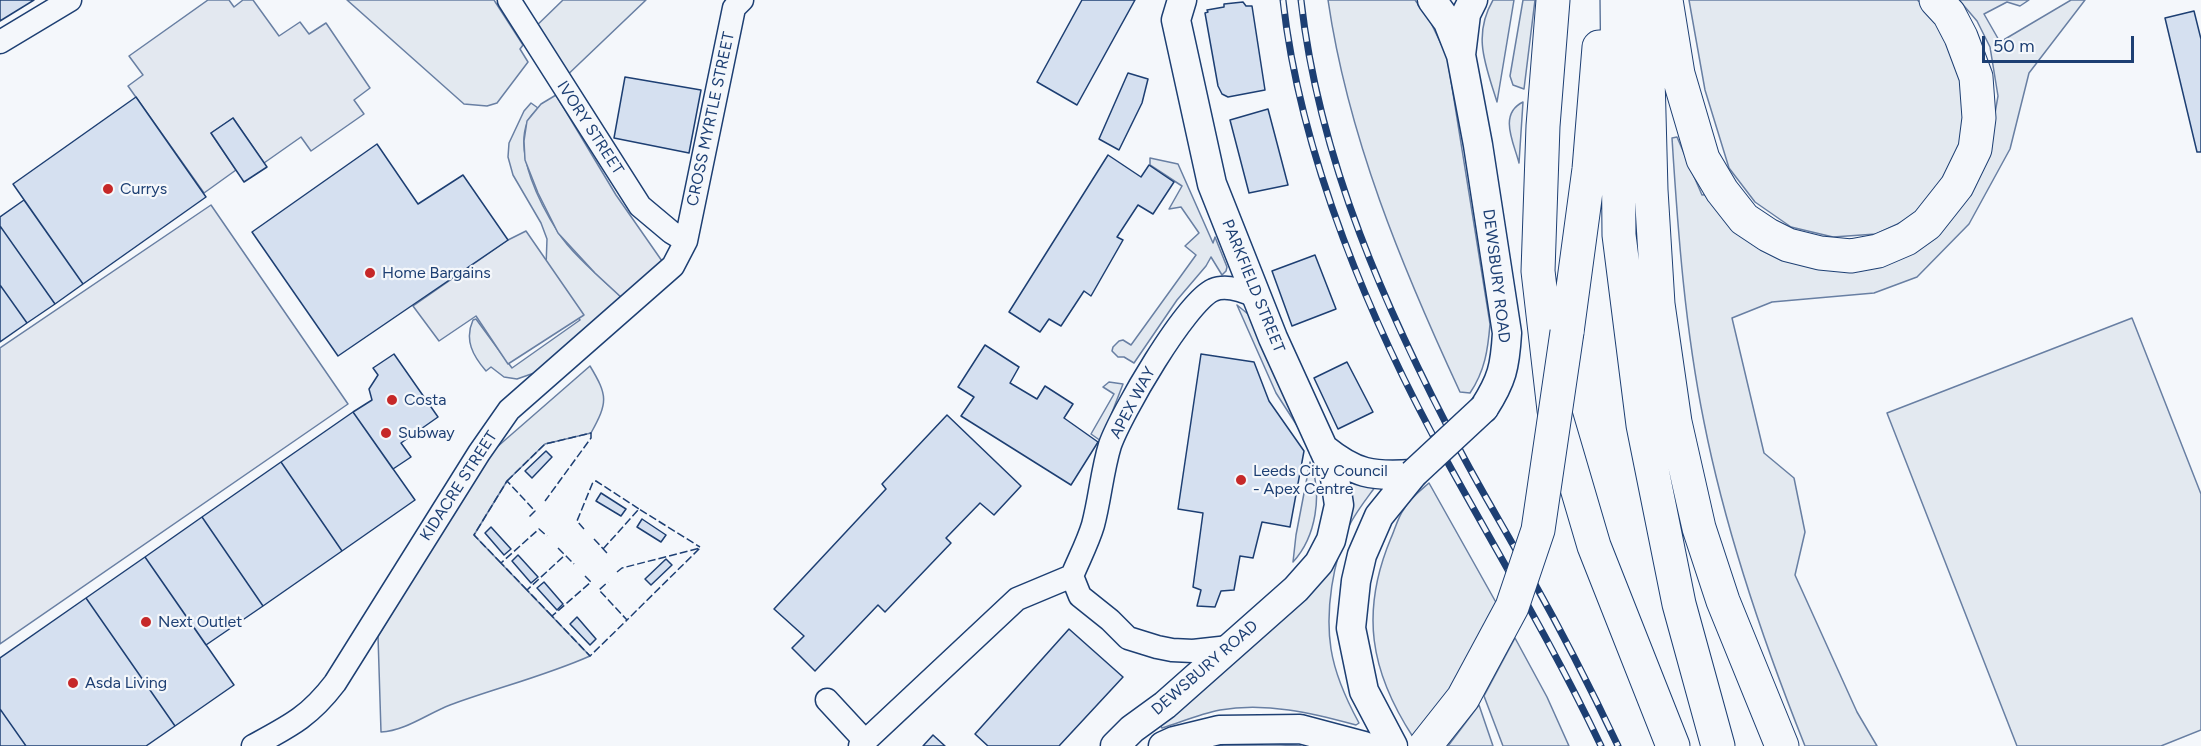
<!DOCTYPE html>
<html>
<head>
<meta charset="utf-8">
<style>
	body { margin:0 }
	#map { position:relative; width:2201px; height:746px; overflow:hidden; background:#f4f7fb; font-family:Figtree,sans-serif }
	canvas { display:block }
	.scale { position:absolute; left:1982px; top:36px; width:152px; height:27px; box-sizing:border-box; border:3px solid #1d3f73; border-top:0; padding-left:8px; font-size:18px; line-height:21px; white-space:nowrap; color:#1d3f73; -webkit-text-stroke:4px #f4f7fb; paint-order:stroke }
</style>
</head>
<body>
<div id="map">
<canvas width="2201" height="746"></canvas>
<div class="scale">50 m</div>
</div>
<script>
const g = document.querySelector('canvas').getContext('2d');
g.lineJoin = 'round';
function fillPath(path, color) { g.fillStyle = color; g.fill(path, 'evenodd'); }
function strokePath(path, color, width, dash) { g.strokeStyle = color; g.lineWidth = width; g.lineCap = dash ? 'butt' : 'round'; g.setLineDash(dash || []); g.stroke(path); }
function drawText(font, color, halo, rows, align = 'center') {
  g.font = font + ' Figtree,sans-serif'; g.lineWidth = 4.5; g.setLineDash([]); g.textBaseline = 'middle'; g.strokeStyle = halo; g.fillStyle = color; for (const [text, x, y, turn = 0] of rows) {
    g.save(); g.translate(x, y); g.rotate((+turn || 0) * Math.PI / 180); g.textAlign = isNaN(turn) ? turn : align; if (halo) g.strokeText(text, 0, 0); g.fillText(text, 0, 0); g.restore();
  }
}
const green = new Path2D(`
	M 347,0 L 494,0 L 523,45 L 520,49 L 528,62 L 497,103 L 487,106 L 464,104 Z
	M 563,0 L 646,0 L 560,82 L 529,33 Z
	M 1328,0 L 1415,0 L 1430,21 L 1447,56 L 1490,324 C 1488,349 1485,371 1470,393 L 1460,392 C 1402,267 1348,137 1328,0 Z
	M 1493,0 L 1514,0 L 1497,102 C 1486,66 1472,36 1493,0 Z
	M 1523,0 L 1535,0 L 1524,89 L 1513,85 L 1510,76 Z
	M 1689,0 L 1917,0 L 1932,11 L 1972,78 L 1965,147 L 1915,216 L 1876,234 L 1833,237 L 1791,227 L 1755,202 L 1729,168 L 1705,90 Z
	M 1959,0 L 2029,0 L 2020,6 L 2007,2 L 1984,14 L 2000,42 L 2071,0 L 2085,0 L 2029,73 L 2010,149 L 1969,224 L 1917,277 L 1874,293 L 1772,302 L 1732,318 L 1764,453 L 1794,478 L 1805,532 L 1795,575 L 1857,712 L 1877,746 L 1805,746 C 1763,641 1726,533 1704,422 C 1685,328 1678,233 1672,138 L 1677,137 L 1702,195 L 1714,194 L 1852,265 L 1988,153 L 1998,96 L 1990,47 L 1977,21 Z
	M 1523,102 L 1519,163 C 1514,143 1498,114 1523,102 Z
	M 531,103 L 538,108 C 535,112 529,117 527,123 C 515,155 540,204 558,232 C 571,253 603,280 622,298 L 537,372 L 517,379 L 504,377 L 491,367 L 486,371 C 473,356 464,340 473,320 L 476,319 L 512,368 L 580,320 L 546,267 L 547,239 L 541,223 L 513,175 L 508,157 L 509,143 L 524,111 Z
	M 1150,158 L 1178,164 L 1213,243 L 1215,237 L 1227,267 L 1226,271 L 1222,275 L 1211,257 L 1206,266 L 1177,300 L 1134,363 L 1124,357 L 1118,357 L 1112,351 L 1113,347 L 1119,341 L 1123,340 L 1131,345 L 1196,255 L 1185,246 L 1199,233 L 1181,207 L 1169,209 L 1182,186 L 1150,165 Z
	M 1237,305 L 1248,314 L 1305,438 L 1276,393 Z
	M 2132,318 L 2201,494 L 2201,730 L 2161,746 L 2017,746 L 1887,413 Z
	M 590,366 C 608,396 608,402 591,433 L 545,444 L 507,481 L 474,535 L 590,656 C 545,676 496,688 450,705 C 427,714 405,731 381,732 L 378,636 L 489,454 Z
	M 1109,382 L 1123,384 L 1101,441 L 1091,434 L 1114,394 L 1103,387 Z
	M 1310,462 C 1323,494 1316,537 1293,562 L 1296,535 Z
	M 1342,478 L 1378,483 C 1368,497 1357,510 1349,526 C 1333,562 1325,610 1331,649 C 1335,674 1347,701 1359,723 L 1356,725 C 1312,713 1266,702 1220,710 C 1200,714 1181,722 1162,728 L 1159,723 L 1293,603 Z
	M 1429,483 L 1498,606 L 1449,692 L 1413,737 C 1370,671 1360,612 1391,538 C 1395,529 1398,517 1404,509 C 1409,499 1421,490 1429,483 Z
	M 1515,638 L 1547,697 L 1569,746 L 1503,746 L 1484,696 Z
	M 1479,705 L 1493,746 L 1448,746 Z
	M 1235,742 L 1296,745 L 1301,746 L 1215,746 Z`);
const parking = new Path2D(`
	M 208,0 L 229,0 L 234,7 L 243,0 L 253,0 L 279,36 L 300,22 L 309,34 L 326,23 L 370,88 L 354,100 L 364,114 L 311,151 L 301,137 L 264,163 L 233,118 L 211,133 L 236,170 L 204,193 L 128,86 L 143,75 L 129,56 Z
	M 556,95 L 616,195 L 662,261 L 622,298 L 595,273 L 558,233 L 538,193 L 525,160 L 524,141 L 527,121 L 541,104 Z
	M 211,205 L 348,404 L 0,644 L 0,348 Z
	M 526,231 L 584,315 L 508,364 L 476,316 L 439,341 L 413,306 L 508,240 Z`);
const building = new Path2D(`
	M 0,0 L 34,0 L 0,21 Z
	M 1082,0 L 1135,0 L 1077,105 L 1037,82 Z
	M 1243,2 L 1246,6 L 1252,6 L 1265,90 L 1228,97 L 1222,94 L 1218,86 L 1205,13 L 1208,12 L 1207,10 L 1224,7 L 1224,4 Z
	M 2194,11 L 2201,39 L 2201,152 L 2197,152 L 2165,18 Z
	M 1128,73 L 1148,79 L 1142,103 L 1119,150 L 1099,139 Z
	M 625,77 L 701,90 L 689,153 L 614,138 Z
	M 136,97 L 206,197 L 83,284 L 13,184 Z
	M 1268,109 L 1288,185 L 1249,193 L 1230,120 Z
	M 233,118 L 267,167 L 244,182 L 211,133 Z
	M 377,144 L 418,204 L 463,175 L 508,240 L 338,356 L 252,232 Z
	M 1108,155 L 1141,177 L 1149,165 L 1174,182 L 1153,214 L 1138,205 L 1117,237 L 1123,240 L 1091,296 L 1084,291 L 1061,326 L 1049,319 L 1040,332 L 1009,312 Z
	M 24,200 L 83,284 L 55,304 L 0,226 L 0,217 Z
	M 0,226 L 55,304 L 27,323 L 0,285 Z
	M 1315,255 L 1336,309 L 1292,326 L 1272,271 Z
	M 0,285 L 27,323 L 0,342 Z
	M 985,345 L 1019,367 L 1010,383 L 1037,399 L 1045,386 L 1073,404 L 1064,418 L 1098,442 L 1071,485 L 961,416 L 974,397 L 958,387 Z
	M 394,354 L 438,417 L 401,443 L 411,457 L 393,469 L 353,412 L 372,400 L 369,389 L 378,375 L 373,368 Z
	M 1201,354 L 1254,362 L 1269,401 L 1304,451 L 1290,527 L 1262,522 L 1253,558 L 1240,556 L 1234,590 L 1221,591 L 1215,607 L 1197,606 L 1201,590 L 1193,587 L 1203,513 L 1178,509 Z
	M 1347,362 L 1373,412 L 1338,429 L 1314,378 Z
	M 353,412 L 415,500 L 342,551 L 281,462 Z
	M 947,415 L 1021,486 L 994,515 L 980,503 L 946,538 L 951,543 L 885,612 L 878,605 L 815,671 L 792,648 L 804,636 L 774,609 L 886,489 L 882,484 Z
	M 546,451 L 552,457 L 532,478 L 525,471 Z
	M 281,462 L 342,551 L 263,606 L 202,517 Z
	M 601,493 L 626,509 L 621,516 L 596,501 Z
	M 202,517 L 263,606 L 206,645 L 145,557 Z
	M 642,519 L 666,535 L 661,542 L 637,527 Z
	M 491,527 L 511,549 L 504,555 L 485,533 Z
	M 518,555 L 538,577 L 531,583 L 512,561 Z
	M 145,557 L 234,685 L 175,726 L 86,598 Z
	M 666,559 L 672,565 L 651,585 L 645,579 Z
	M 544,582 L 563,604 L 557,610 L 537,588 Z
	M 86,598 L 175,726 L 146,746 L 26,746 L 0,709 L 0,658 Z
	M 577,617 L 596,639 L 590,645 L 570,624 Z
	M 1069,629 L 1123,677 L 1059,746 L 988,746 L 975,734 Z
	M 0,709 L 26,746 L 0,746 Z
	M 933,735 L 945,746 L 923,746 Z`);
const minor = new Path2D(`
	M 509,0 L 640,206 L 671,232 L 686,241
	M 0,42 L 70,0
	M 1229,647 L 1193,651 L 1172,650 L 1157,647 L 1128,638 L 1110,620 L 1080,596 L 1072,576 C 1079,559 1088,542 1093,525 C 1100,499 1102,471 1110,445 C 1121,414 1185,303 1213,290 C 1227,284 1244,291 1257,297
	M 827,700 L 865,741
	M 253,746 C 290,726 309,717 335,683 L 479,453 L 509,410 L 673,266 L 686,241 L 734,8 L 742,0
	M 860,746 L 1017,599 L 1072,576`);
const major = new Path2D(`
	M 1432,0 L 1448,22 L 1461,55
	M 1473,0 L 1466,14 L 1461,55 L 1478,145 L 1507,333 C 1505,367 1502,380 1484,408
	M 1323,448 C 1355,474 1372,477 1413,474
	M 1115,746 L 1132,729 L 1165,705 L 1296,589 L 1319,563 L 1331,540 L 1339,505 L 1334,472 L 1273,338 L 1212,184 L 1176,20 L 1182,0
	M 1163,746 L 1174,741 L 1219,730 L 1300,729 L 1364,746
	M 1393,746 L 1364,691 L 1351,628 L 1356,581 L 1362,555 L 1379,516 L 1413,474`);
const highway = new Path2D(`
	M 1553,0 L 1543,126 L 1538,271 L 1554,410 L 1594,546 L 1673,746
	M 1617,0 L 1619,235 L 1643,425 L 1679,604 L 1718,746
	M 1646,0 L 1651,190 L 1658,304 L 1675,422 L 1699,528 L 1723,601 L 1782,746
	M 1666,0 L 1678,74 L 1703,159 L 1722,191 L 1744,219 L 1768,235 L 1788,245 L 1820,253 L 1851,256 L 1878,251 L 1906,239 L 1927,224 L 1957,186 L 1975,149 L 1979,118 L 1976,77 L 1961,37 L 1949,14 L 1936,0
	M 1567,332 L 1589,169 L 1599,47`);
const rail = new Path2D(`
	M 1283,0 C 1300,156 1372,326 1448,463 C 1500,557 1555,649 1601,746
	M 1301,0 C 1319,161 1387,313 1462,454 C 1484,496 1509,536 1531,577 C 1562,632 1591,689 1618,746`);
const majorBridge = new Path2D(`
	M 1413,474 L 1484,408`);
const highwayBridge = new Path2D(`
	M 1425,746 L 1463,698 L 1512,607 L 1538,530 L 1567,332`);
const fence = new Path2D(`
	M 507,481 L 545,444 L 591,433 L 591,438 L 545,501
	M 584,529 L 577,521 L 593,482 L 596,481 L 639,509
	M 594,539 L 607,553
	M 558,548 L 574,564
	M 603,549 L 639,509 L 700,547
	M 501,563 L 474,535 L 507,481 L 535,511 L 529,517
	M 617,572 L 622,568 L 700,548 L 627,620
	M 585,576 L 591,582 L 552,616 L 590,656 L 627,620 L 599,590 L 608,582
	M 527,590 L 501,563 L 539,529 L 547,536
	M 552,616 L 527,590 L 565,555`);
const markers = [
	[108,189,6,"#c62828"],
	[370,273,6,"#c62828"],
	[392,400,6,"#c62828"],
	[386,433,6,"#c62828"],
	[1241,480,6,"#c62828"],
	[146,622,6,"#c62828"],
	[73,683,6,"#c62828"]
];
const streetNames = [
	["CROSS MYRTLE STREET",711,119,-78],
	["IVORY STREET",590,128,57],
	["DEWSBURY ROAD",1496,276,83],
	["PARKFIELD STREET",1253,286,68],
	["APEX WAY",1133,403,-62],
	["KIDACRE STREET",459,486,-57],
	["DEWSBURY ROAD",1205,668,-41]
];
const poiNames = [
	["Currys",120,189],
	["Home Bargains",382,273],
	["Costa",404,400],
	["Subway",398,433],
	["Leeds City Council",1253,471],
	["- Apex Centre",1253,489],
	["Next Outlet",158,622],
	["Asda Living",85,683]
];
fillPath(green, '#e3e9f0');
strokePath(green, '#687fa3', 1.5);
fillPath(parking, '#e3e8f0');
strokePath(parking, '#687fa3', 1.5);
fillPath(building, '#d5e0f0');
strokePath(building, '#1d3f73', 1.5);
strokePath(minor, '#1d3f73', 25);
strokePath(major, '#1d3f73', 31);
strokePath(highway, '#1d3f73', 35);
strokePath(minor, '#f4f7fb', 22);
strokePath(major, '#f4f7fb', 28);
strokePath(highway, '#f4f7fb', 33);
strokePath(rail, '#1d3f73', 7);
strokePath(rail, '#f4f7fb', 4.5, [14]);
strokePath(majorBridge, '#1d3f73', 31, []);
strokePath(highwayBridge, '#1d3f73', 35, []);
strokePath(majorBridge, '#f4f7fb', 28);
strokePath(highwayBridge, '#f4f7fb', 33);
strokePath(fence, '#1d3f73', 1.5, [8, 3]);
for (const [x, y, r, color] of markers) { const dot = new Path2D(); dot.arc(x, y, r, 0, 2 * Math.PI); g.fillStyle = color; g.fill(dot); strokePath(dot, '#f4f7fb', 2); }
drawText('16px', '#1d3f73', '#f4f7fb', streetNames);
drawText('16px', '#1d3f73', '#f4f7fb', poiNames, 'left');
</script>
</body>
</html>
